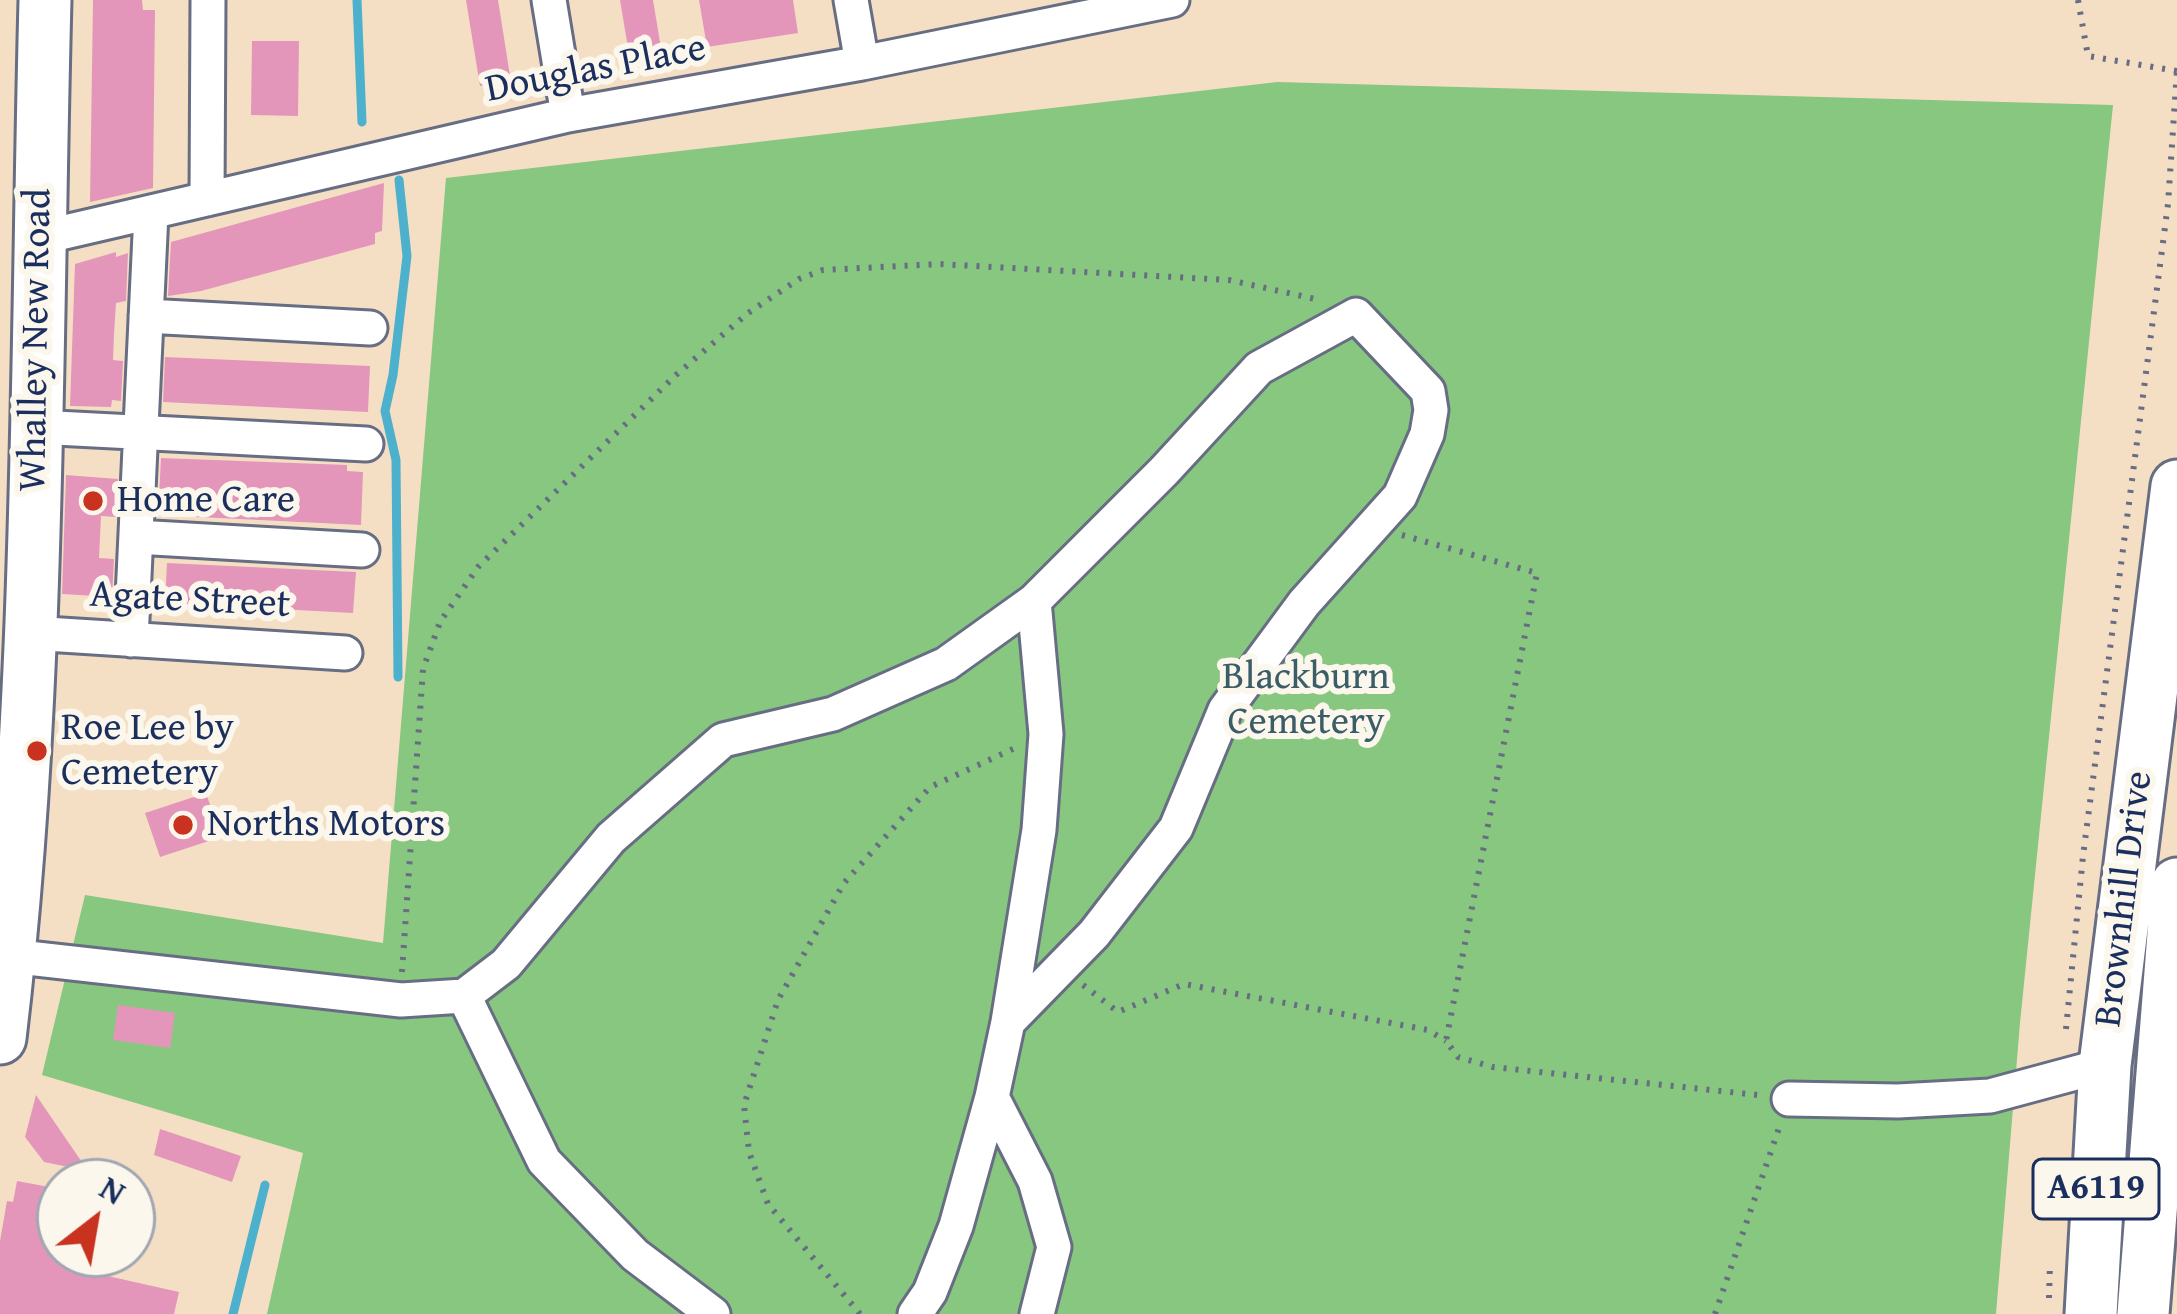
<!DOCTYPE html>
<html>
<head>
<meta charset="utf-8">
<style>
	body { margin:0 }
	#map { position:relative; width:2177px; height:1314px; overflow:hidden; background:#f5dfc4; font-family:"Gentium Book Plus",serif }
	canvas { display:block }
	.north { position:absolute; left:36px; top:1158px; width:120px; height:120px; box-sizing:border-box; background:#fbf7ec; border:3px solid #a1a7b3; border-radius:50%; rotate:31deg; font-size:33px; font-weight:700; line-height:48px; text-align:center; color:#1b2f5e }
	.north::after { content:''; display:block; margin:auto; width:42px; height:54px; background:#c8321e; clip-path:polygon(50% 0,100% 100%,50% 72%,0 100%) }
</style>
</head>
<body>
<div id="map">
<canvas width="2177" height="1314"></canvas>
<div class="north">N</div>
</div>
<script>
const g = document.querySelector('canvas').getContext('2d');
g.lineJoin = 'round';
function fillPath(path, color) { g.fillStyle = color; g.fill(path, 'evenodd'); }
function strokePath(path, color, width, dash) { g.strokeStyle = color; g.lineWidth = width; g.lineCap = dash ? 'butt' : 'round'; g.setLineDash(dash || []); g.stroke(path); }
function drawText(font, color, halo, rows, align = 'center') {
  g.font = font + ' "Gentium Book Plus",serif'; g.lineWidth = 12; g.setLineDash([]); g.textBaseline = 'middle'; g.strokeStyle = halo; g.fillStyle = color; for (const [text, x, y, turn = 0] of rows) {
    g.save(); g.translate(x, y); g.rotate((+turn || 0) * Math.PI / 180); g.textAlign = isNaN(turn) ? turn : align; if (halo) g.strokeText(text, 0, 0); g.fillText(text, 0, 0); g.restore();
  }
}
const green = new Path2D(`
	M 1277,82 L 2113,105 L 2020,1023 L 1996,1314 L 267,1314 L 303,1153 L 42,1075 L 85,895 L 383,943 L 446,178 Z`);
const stream = new Path2D(`
	M 357,0 L 362,122
	M 398,677 L 396,460 L 385,411 L 393,375 L 407,256 L 399,180
	M 233,1314 L 265,1185`);
const building = new Path2D(`
	M 93,0 L 142,0 L 143,10 L 155,10 L 153,188 L 90,202 Z
	M 466,0 L 498,0 L 511,82 L 480,86 Z
	M 620,0 L 653,0 L 662,54 L 630,60 Z
	M 699,0 L 793,0 L 798,33 L 707,47 Z
	M 252,41 L 299,41 L 298,116 L 251,115 Z
	M 384,183 L 382,231 L 375,233 L 375,244 L 201,291 L 168,296 L 171,242 Z
	M 116,252 L 116,257 L 128,253 L 126,301 L 116,303 L 114,334 L 113,360 L 123,361 L 121,401 L 112,400 L 111,407 L 70,406 L 75,264 Z
	M 165,357 L 370,366 L 368,412 L 163,402 Z
	M 161,458 L 347,465 L 347,471 L 363,472 L 361,525 L 158,515 Z
	M 66,475 L 118,479 L 116,517 L 101,516 L 99,558 L 114,559 L 112,597 L 62,594 Z
	M 167,563 L 356,572 L 353,613 L 165,603 Z
	M 206,793 L 221,837 L 160,857 L 145,813 Z
	M 118,1005 L 175,1013 L 170,1048 L 113,1040 Z
	M 36,1095 L 88,1171 L 44,1162 L 25,1137 Z
	M 160,1129 L 241,1156 L 232,1182 L 154,1155 Z
	M 17,1181 L 60,1189 L 60,1254 L 83,1254 L 81,1270 L 179,1292 L 174,1314 L 0,1314 L 0,1241 L 7,1201 L 13,1202 Z`);
const path = new Path2D(`
	M 2078,0 L 2088,56 L 2177,71
	M 1402,535 L 1537,573 L 1446,1041 L 1458,1057 L 1493,1067 L 1758,1095
	M 402,972 L 423,669 L 440,622 L 478,567 L 676,375 L 748,313 L 799,279 L 823,270 L 939,264 L 1229,280 L 1320,300
	M 1083,985 L 1118,1012 L 1184,984 L 1428,1030 L 1446,1041
	M 2066,1029 L 2083,856 L 2168,204 L 2177,70
	M 2049,1298 L 2050,1264
	M 860,1314 L 768,1204 L 749,1152 L 744,1105 L 778,1000 L 844,883 L 930,787 L 1015,748
	M 1715,1314 L 1779,1128`);
const minor = new Path2D(`
	M 549,0 L 568,115
	M 851,0 L 862,63
	M 207,199 L 208,0
	M 39,238 L 568,115 L 862,63 L 1172,0
	M 146,316 L 370,328
	M 36,427 L 366,444
	M 136,537 L 362,550
	M 30,633 L 345,653
	M 131,640 L 151,213
	M 10,956 L 401,1000 L 464,996 L 506,964 L 611,838 L 723,740 L 833,714 L 946,664 L 1034,601 L 1164,471 L 1259,368 L 1356,315 L 1428,391 L 1431,410 L 1427,434 L 1400,496 L 1304,603 L 1225,710 L 1176,828 L 1094,934 L 1008,1022 L 992,1097 L 956,1226 L 930,1292 L 915,1314
	M 464,996 L 544,1161 L 635,1255 L 713,1314
	M 1008,1022 L 1039,830 L 1046,734 L 1034,601
	M 992,1097 L 1035,1181 L 1054,1247 L 1037,1314
	M 1789,1099 L 1898,1101 L 1990,1096 L 2105,1065`);
const highway = new Path2D(`
	M 0,1038 C 41,694 36,346 45,0
	M 2091,1314 L 2105,1065 L 2177,486
	M 2143,1314 L 2177,884`);
const markers = [
	[93,501,12,"#c8321e"],
	[37,751,12,"#c8321e"],
	[183,825,12,"#c8321e"]
];
const shields = [
	[2096,1189,126]
];
const shieldNames = [
	["A6119",2096,1189]
];
const streetNames = [
	["Douglas Place",596,70,-11],
	["Whalley New Road",37,340,-89],
	["Agate Street",190,601,3],
	["Brownhill Drive",2125,899,-83]
];
const poiNames = [
	["Home Care",117,501],
	["Roe Lee by",61,729],
	["Cemetery",61,774],
	["Norths Motors",207,825]
];
const parkNames = [
	["Blackburn",1306,678],
	["Cemetery",1306,723]
];
fillPath(green, '#87c77f');
strokePath(stream, '#4db0cc', 9);
fillPath(building, '#e496ba');
strokePath(minor, '#676d82', 39);
strokePath(highway, '#676d82', 57);
strokePath(path, '#676d82', 6, [3, 9]);
strokePath(minor, '#fff', 33);
strokePath(highway, '#fff', 51);
for (const [x, y, r, color] of markers) { const dot = new Path2D(); dot.arc(x, y, r, 0, 2 * Math.PI); g.fillStyle = color; g.fill(dot); strokePath(dot, '#fbf7ec', 4.5); }
for (const [x, y, w] of shields) { const box = new Path2D(); box.roundRect(x - w / 2, y - 30, w, 60, 9); g.fillStyle = '#fbf7ec'; g.fill(box); strokePath(box, '#1b2f5e', 3); }
drawText('bold 36px', '#1b2f5e', null, shieldNames);
drawText('39px', '#1b2f5e', '#fbf7ec', streetNames);
drawText('39px', '#1b2f5e', '#fbf7ec', poiNames, 'left');
drawText('39px', '#3b5d68', '#fbf7ec', parkNames);
</script>
</body>
</html>
